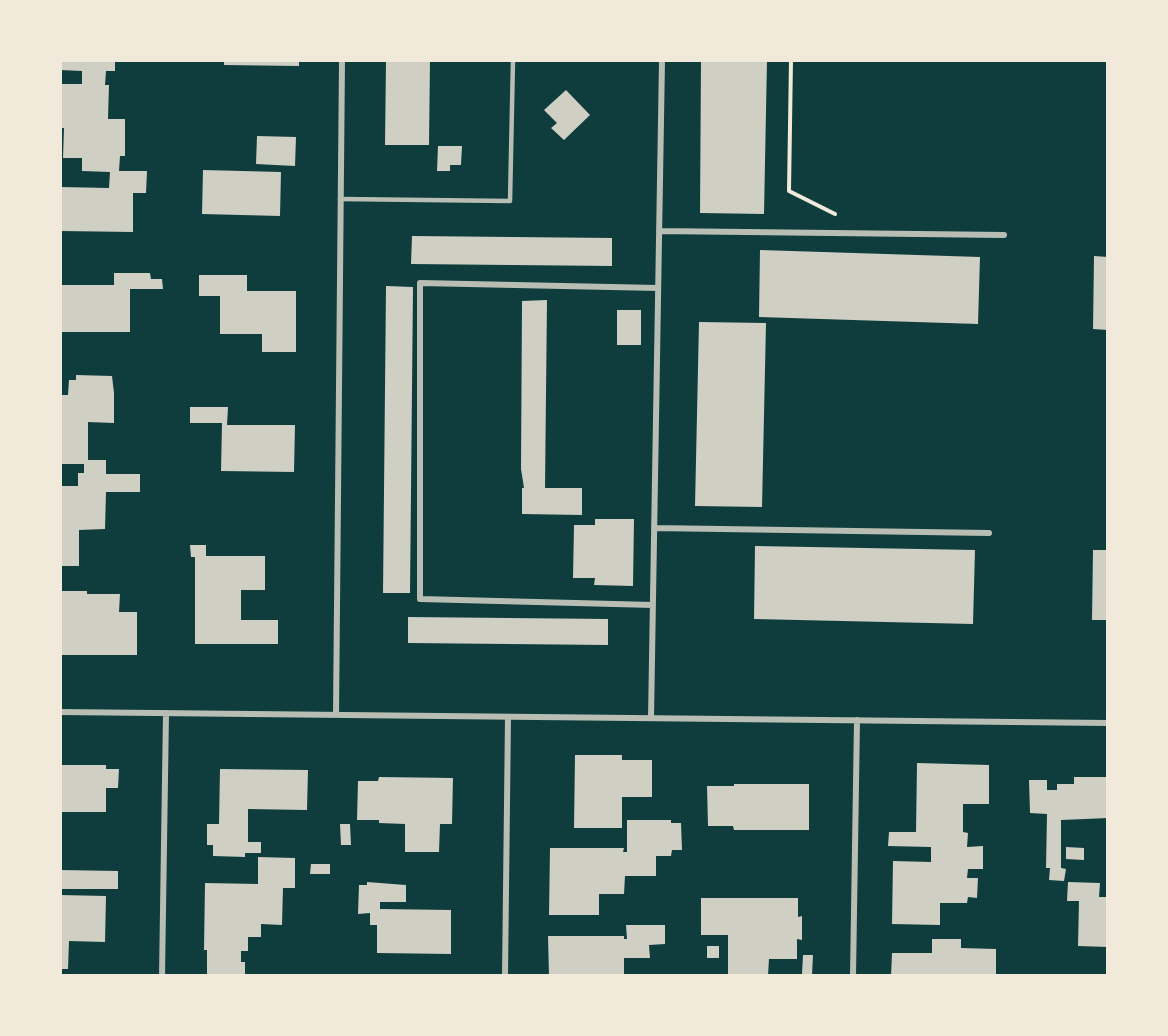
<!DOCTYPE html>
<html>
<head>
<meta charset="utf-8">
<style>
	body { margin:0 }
	#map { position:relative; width:1168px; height:1036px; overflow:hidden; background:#0f3d3e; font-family:Inter,sans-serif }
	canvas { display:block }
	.frame { position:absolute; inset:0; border:62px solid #f1e9da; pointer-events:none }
</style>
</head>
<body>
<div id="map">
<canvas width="1168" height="1036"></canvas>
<div class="frame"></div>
</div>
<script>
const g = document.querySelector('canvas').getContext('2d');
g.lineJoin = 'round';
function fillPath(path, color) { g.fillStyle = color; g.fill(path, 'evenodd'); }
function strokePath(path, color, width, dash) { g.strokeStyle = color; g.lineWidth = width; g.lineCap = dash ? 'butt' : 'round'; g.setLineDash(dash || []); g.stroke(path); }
const building = new Path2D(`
	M 60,60 L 115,60 L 115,71 L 106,71 L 105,85 L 109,85 L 108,119 L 125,119 L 125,156 L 120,156 L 119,171 L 147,171 L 146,193 L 133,193 L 133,232 L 60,231 L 60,187 L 109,188 L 110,172 L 82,171 L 82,158 L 63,158 L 64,128 L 60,128 L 60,84 L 82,84 L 82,71 L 60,70 Z
	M 224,60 L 299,60 L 299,66 L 224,65 Z
	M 386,60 L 430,60 L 429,145 L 385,145 Z
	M 701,60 L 767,60 L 764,214 L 700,213 Z
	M 566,90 L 590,115 L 564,140 L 551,128 L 557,123 L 544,110 Z
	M 257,136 L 296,137 L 295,166 L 256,164 Z
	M 438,146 L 462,146 L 461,165 L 450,165 L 450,171 L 437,171 Z
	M 203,170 L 281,172 L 280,216 L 202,214 Z
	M 412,236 L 612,238 L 612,266 L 411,264 Z
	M 760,250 L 980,257 L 978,324 L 759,317 Z
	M 1094,256 L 1108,257 L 1108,330 L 1093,329 Z
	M 114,273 L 150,273 L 151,279 L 162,279 L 163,289 L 130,289 L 130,332 L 60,332 L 60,285 L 114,285 Z
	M 199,275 L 247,275 L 247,291 L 296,291 L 296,352 L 262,352 L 262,334 L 220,334 L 220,296 L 199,296 Z
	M 386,286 L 413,287 L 410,593 L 383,593 Z
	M 547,300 L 545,488 L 582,488 L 582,515 L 522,514 L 522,488 L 524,488 L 521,469 L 522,301 Z
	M 617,310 L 641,310 L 641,345 L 617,345 Z
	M 699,322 L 766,323 L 762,507 L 695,506 Z
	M 76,375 L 112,376 L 114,393 L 114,423 L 88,422 L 88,460 L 106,460 L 106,474 L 140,474 L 140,492 L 106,492 L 105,529 L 79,530 L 79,566 L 60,566 L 60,486 L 78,486 L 78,473 L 84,473 L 84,464 L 60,464 L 60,395 L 68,395 L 69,380 L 76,380 Z
	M 190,407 L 228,407 L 227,425 L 295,425 L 294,472 L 221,471 L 222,423 L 190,423 Z
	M 595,519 L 634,519 L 633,586 L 594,585 L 595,578 L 573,578 L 574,525 L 595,525 Z
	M 190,545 L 206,545 L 206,556 L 265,556 L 265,590 L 241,590 L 241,620 L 278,620 L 278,644 L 195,644 L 195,557 L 191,557 Z
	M 755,546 L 975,550 L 973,624 L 754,619 Z
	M 1093,550 L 1108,550 L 1108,620 L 1092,620 Z
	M 60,591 L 87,591 L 87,594 L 120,594 L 119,612 L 137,612 L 137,655 L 60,655 Z
	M 408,617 L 608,619 L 608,645 L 408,643 Z
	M 575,755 L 622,755 L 622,760 L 652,760 L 652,797 L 622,797 L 622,828 L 574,828 Z
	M 917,763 L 989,765 L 989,804 L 963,804 L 963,832 L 968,833 L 967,847 L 983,846 L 983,869 L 968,869 L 967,878 L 978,878 L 977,898 L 968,897 L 967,903 L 940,903 L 940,925 L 892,924 L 893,861 L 931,862 L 931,847 L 888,846 L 889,832 L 916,832 Z
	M 60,765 L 106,765 L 106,769 L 119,769 L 118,788 L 106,788 L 106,812 L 60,812 Z
	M 220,769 L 308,770 L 307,810 L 248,809 L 248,842 L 261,842 L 261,853 L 245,853 L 245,857 L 213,856 L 213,845 L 207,845 L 207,824 L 219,824 Z
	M 379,777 L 453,778 L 452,824 L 440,824 L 439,852 L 405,852 L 405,824 L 379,823 L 379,820 L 357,820 L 358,781 L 378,781 Z
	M 1074,777 L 1108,777 L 1108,818 L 1061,820 L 1061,868 L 1066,869 L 1064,881 L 1049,880 L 1050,868 L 1046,868 L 1047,814 L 1030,813 L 1029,780 L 1047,780 L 1047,790 L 1057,790 L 1057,784 L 1074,784 Z
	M 734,784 L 809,784 L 809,830 L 734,830 L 733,826 L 708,826 L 707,786 L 734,786 Z
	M 627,820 L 671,820 L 671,823 L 681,823 L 682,850 L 672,850 L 671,856 L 656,856 L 656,876 L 625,876 L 624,894 L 599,894 L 599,915 L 549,915 L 550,848 L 624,848 L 623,852 L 627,852 Z
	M 340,824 L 350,824 L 351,845 L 341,845 Z
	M 1066,847 L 1084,848 L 1084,860 L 1066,859 Z
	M 258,857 L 295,858 L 295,888 L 283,888 L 282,925 L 261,924 L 261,937 L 248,937 L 248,951 L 241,951 L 241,962 L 245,962 L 245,976 L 207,976 L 207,950 L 204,950 L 205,883 L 258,884 Z
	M 311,864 L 330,864 L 330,874 L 310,874 Z
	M 60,870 L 118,871 L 118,889 L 60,889 Z
	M 367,882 L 406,885 L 406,902 L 380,902 L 380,909 L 451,910 L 451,954 L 377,953 L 377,925 L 370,925 L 370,913 L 358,914 L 359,885 L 367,885 Z
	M 1068,882 L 1100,883 L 1099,897 L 1108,897 L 1108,947 L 1078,946 L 1079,901 L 1067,901 Z
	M 60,895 L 106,896 L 105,942 L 69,941 L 68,969 L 60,969 Z
	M 701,898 L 798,898 L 798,917 L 802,916 L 802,940 L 797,939 L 797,959 L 769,959 L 768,976 L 728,976 L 728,935 L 701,935 Z
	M 626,925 L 665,925 L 665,944 L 649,945 L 650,958 L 624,958 L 624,976 L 549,976 L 548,936 L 624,936 L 624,939 L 627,939 Z
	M 932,939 L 961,939 L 961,948 L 996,949 L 996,976 L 891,976 L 892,953 L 932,953 Z
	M 707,946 L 719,946 L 719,958 L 707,958 Z
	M 803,955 L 813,955 L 812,975 L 802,974 Z`);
const path = new Path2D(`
	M 791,60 L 789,191 L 835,214`);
const service = new Path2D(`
	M 340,199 L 510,201 L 513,60`);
const minor = new Path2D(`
	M 659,231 L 1004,235
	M 654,528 L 989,533
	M 653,605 L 420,599 L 420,283 L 658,288
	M 60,712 L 1108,723
	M 336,715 L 342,60
	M 651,718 L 662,60
	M 162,976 L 166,713
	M 505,976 L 508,717
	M 853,976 L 857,720`);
fillPath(building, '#cfcfc3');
strokePath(path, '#f1e9da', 4);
strokePath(service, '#b8beb3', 4.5);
strokePath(minor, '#b8beb3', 6);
</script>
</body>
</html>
